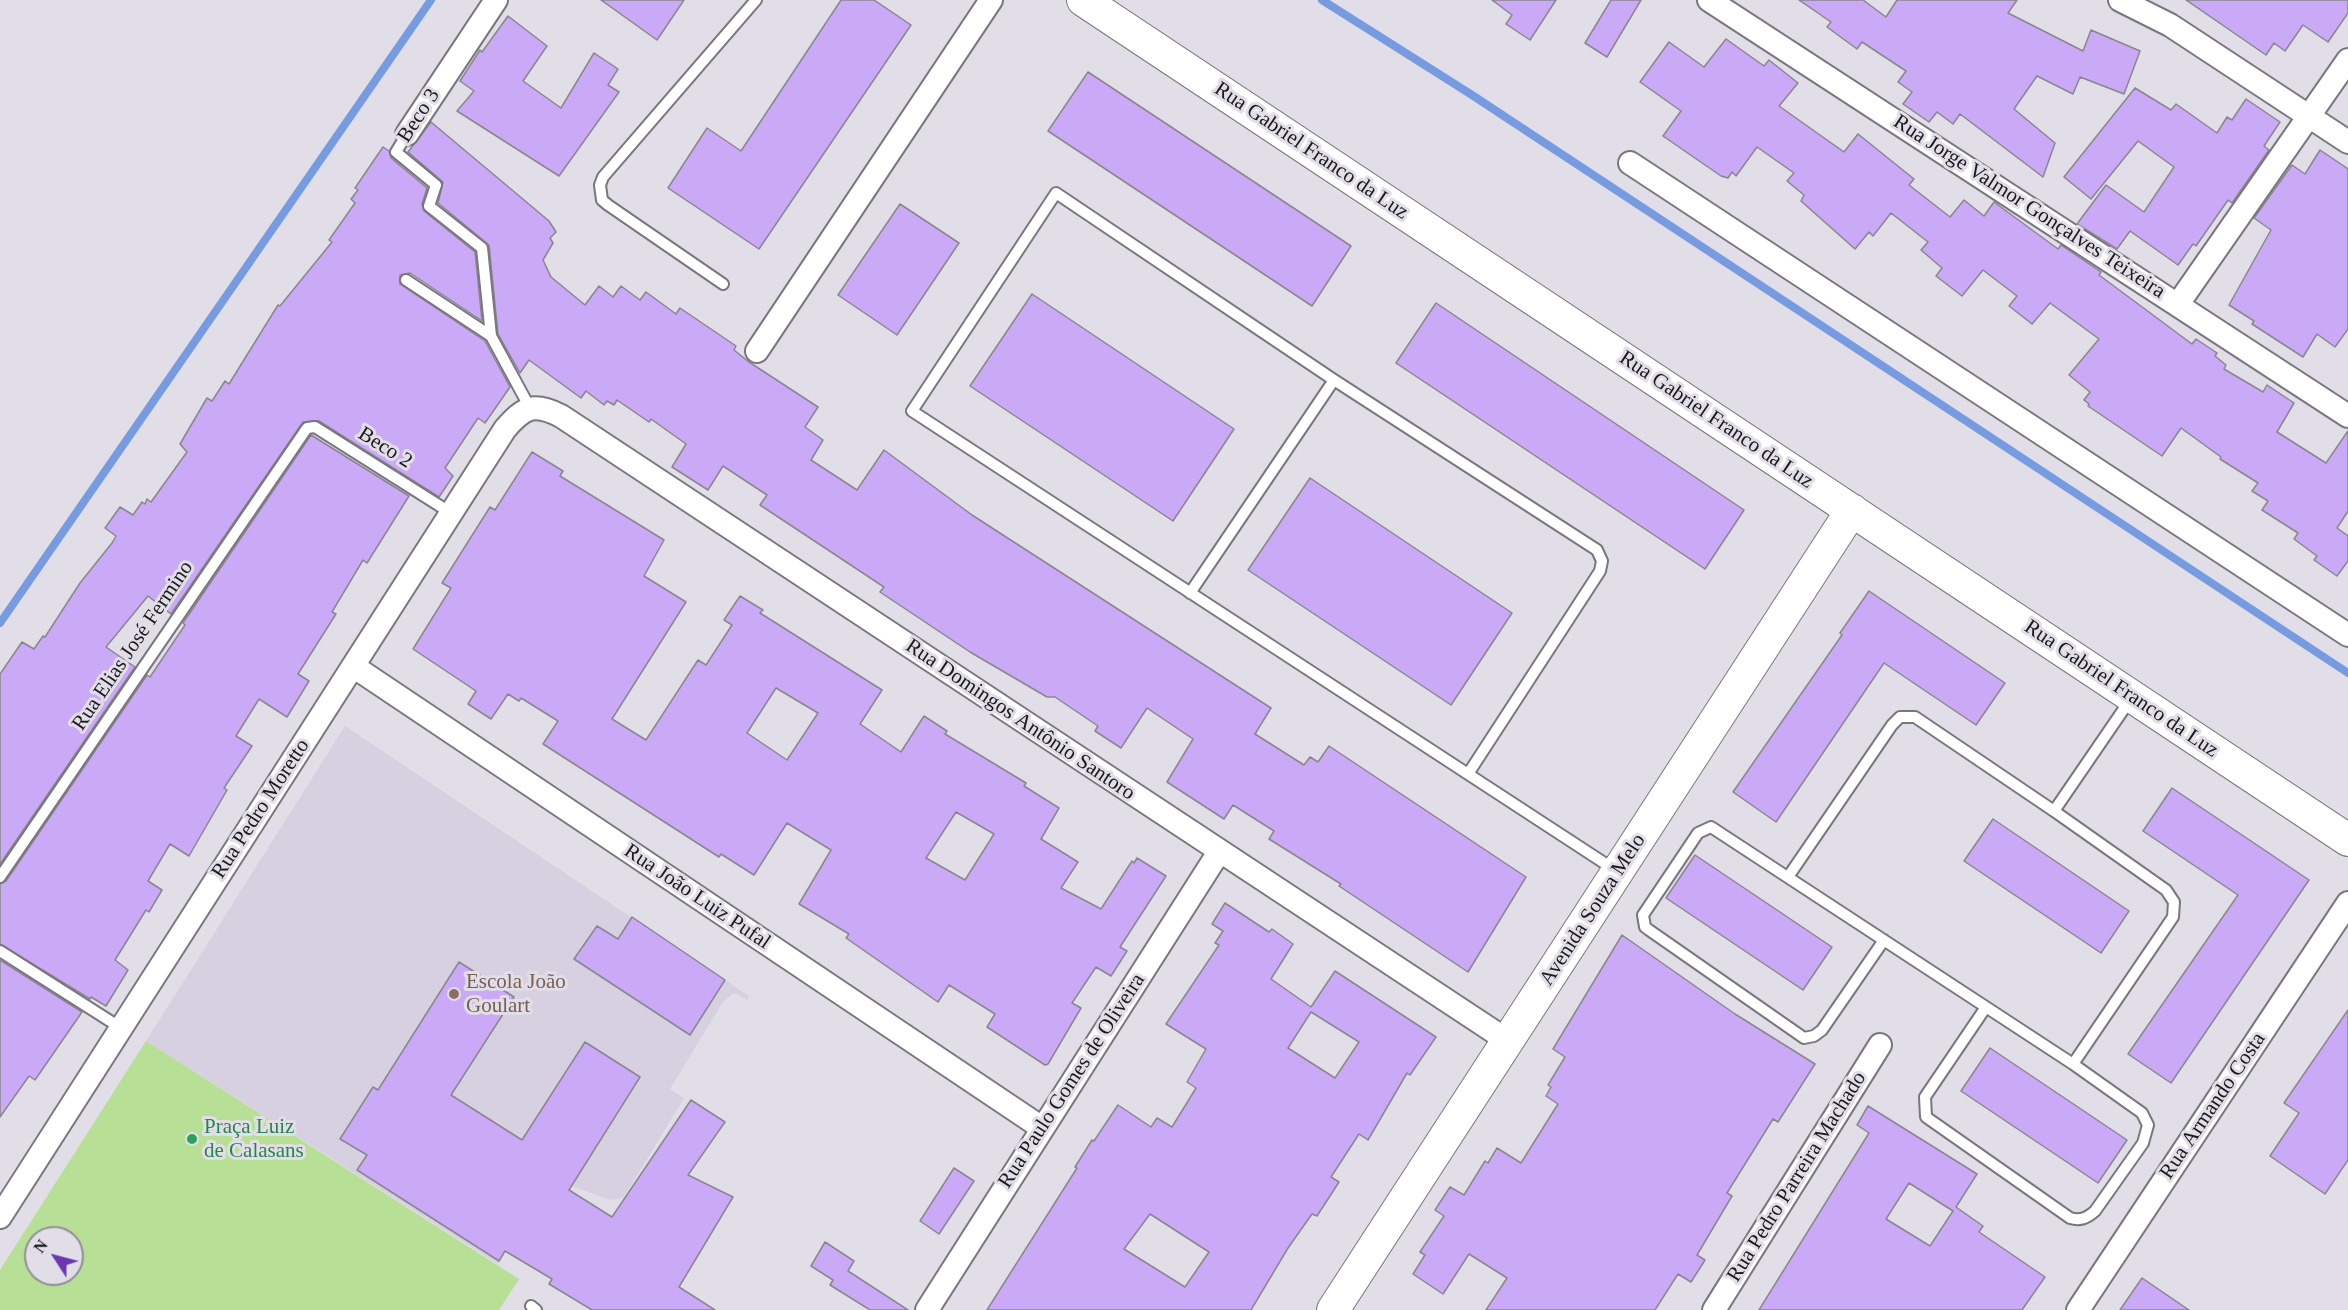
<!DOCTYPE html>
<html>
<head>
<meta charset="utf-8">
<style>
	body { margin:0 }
	#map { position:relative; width:2348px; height:1310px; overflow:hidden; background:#e2dee8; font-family:Georgia,serif }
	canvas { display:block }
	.north { position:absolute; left:24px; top:1226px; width:60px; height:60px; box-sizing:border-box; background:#e2dee8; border:2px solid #928f96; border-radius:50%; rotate:306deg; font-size:16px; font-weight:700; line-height:24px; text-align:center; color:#1a191c }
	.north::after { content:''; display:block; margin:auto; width:21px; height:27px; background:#6b38af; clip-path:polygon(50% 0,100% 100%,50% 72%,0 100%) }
</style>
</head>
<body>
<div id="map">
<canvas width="2348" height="1310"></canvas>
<div class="north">N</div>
</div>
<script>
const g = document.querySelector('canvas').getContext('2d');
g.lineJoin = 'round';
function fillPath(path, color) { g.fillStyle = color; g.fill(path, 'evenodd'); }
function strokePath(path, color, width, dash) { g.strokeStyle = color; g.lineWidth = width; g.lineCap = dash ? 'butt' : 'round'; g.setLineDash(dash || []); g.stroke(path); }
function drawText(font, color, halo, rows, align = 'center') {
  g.font = font + ' Georgia,serif'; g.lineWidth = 6; g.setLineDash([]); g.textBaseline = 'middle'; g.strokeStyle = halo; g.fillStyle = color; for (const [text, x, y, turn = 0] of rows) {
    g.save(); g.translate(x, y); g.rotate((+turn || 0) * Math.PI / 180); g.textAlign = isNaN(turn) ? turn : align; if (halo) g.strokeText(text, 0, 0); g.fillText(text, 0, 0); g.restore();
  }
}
const built = new Path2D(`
	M 345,726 L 749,996 L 747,1000 L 734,993 L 723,1002 L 670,1089 L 684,1098 L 624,1197 L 615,1200 L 607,1199 L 553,1179 L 498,1264 L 146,1041 Z`);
const green = new Path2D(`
	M 146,1041 L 519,1279 L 499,1310 L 0,1310 L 0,1270 ZM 36,1238 L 72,1238 L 72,1274 L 36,1274 Z`);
const stream = new Path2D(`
	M 1322,0 L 1472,95 L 2348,673
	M 0,623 L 431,0`);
const building = new Path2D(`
	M 601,0 L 684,0 L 657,40 Z
	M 841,0 L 874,0 L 911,25 L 759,249 L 668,188 L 707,128 L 741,151 Z
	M 1492,0 L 1556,0 L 1530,40 L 1506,24 L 1512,15 Z
	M 1611,0 L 1641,0 L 1607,57 L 1585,43 Z
	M 1799,0 L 1863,0 L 1886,17 L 1897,0 L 2017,0 L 2008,13 L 2083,51 L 2091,30 L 2140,51 L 2124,94 L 2080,77 L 2073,94 L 2037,76 L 2014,109 L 2055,143 L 2043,177 L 1960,114 L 1953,124 L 1937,112 L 1929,122 L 1903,104 L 1912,92 L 1898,82 L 1906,71 L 1862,42 L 1857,49 L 1827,27 L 1831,22 Z
	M 2186,0 L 2348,0 L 2348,13 L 2328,42 L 2303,25 L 2285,51 L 2274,43 L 2266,55 Z
	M 508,16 L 547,46 L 523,81 L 561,108 L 594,53 L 618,69 L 608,85 L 619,92 L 559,176 L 457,111 L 474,91 L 460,81 L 480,50 L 482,52 Z
	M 1726,39 L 1764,66 L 1769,60 L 1798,83 L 1779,106 L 1844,152 L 1858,134 L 1914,179 L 1909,185 L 1950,217 L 1964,200 L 1984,216 L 1994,202 L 2058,249 L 2061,245 L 2101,272 L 2099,275 L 2192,344 L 2196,339 L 2217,353 L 2215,356 L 2226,365 L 2224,369 L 2263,392 L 2267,385 L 2294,403 L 2277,432 L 2326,463 L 2348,431 L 2348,511 L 2337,528 L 2348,536 L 2348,561 L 2337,576 L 2314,560 L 2317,556 L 2294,539 L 2298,533 L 2262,510 L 2268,501 L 2252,491 L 2258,483 L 2220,459 L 2221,457 L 2181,428 L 2162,456 L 2088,406 L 2089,404 L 2084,400 L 2090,392 L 2069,375 L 2099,339 L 2050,303 L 2032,324 L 2009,306 L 2017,296 L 1983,270 L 1962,296 L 1936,276 L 1942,268 L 1921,250 L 1928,242 L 1891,213 L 1873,236 L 1869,232 L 1855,249 L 1801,201 L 1804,195 L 1787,181 L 1794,173 L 1757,147 L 1736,176 L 1732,172 L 1728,178 L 1721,176 L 1663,136 L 1681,111 L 1640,82 L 1669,42 L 1704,67 Z
	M 1088,72 L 1351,246 L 1312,306 L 1048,131 Z
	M 2135,88 L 2171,110 L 2176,104 L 2217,133 L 2227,117 L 2232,120 L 2246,99 L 2280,122 L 2264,146 L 2269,150 L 2232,203 L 2228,200 L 2196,246 L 2193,244 L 2178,265 L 2130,231 L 2117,249 L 2077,224 L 2106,185 L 2144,212 L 2174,167 L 2138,141 L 2091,199 L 2064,177 Z
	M 431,122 L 549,221 L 556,232 L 550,238 L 553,243 L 543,260 L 551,277 L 585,305 L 599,286 L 613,297 L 621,286 L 640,300 L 646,292 L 676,314 L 680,308 L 736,346 L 734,350 L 749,362 L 818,407 L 805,427 L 823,440 L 811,460 L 857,490 L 884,450 L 972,515 L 1271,708 L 1255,734 L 1304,765 L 1310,757 L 1318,762 L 1329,746 L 1526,877 L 1468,972 L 1339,886 L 1341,884 L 1269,839 L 1274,831 L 1233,805 L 1224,819 L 1167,782 L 1193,739 L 1147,708 L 1121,748 L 1095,731 L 1098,726 L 1055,697 L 1047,697 L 970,652 L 880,592 L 884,587 L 760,505 L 767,495 L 723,466 L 708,490 L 672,467 L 686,444 L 651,419 L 649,422 L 617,400 L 614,405 L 607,401 L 604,405 L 586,391 L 581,398 L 529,360 L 520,373 L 498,334 L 489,245 L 438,203 L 443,182 L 408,152 Z
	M 383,147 L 389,151 L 391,158 L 427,188 L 422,204 L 424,211 L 475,252 L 482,321 L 410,273 L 400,275 L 400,284 L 485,341 L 510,387 L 485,423 L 478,418 L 445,468 L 453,476 L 439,497 L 319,421 L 303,422 L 171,614 L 148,596 L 106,647 L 135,667 L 0,864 L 0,674 L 22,642 L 34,649 L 43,636 L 45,637 L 80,583 L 112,543 L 116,536 L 105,528 L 120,507 L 133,515 L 142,502 L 145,504 L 147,499 L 151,502 L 187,452 L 180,444 L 207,398 L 212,401 L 225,381 L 229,384 L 278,305 L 280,306 L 332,242 L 329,240 L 355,203 L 351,199 L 358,190 L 355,188 Z
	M 2320,150 L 2348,169 L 2348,329 L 2335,347 L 2317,334 L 2303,357 L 2252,324 L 2254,321 L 2229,305 L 2271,230 L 2254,218 L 2292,165 L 2305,174 Z
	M 900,204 L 959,243 L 897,335 L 838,295 Z
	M 1032,294 L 1234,429 L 1173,521 L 970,386 Z
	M 1436,303 L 1744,510 L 1705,569 L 1396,363 Z
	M 311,435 L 409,496 L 367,563 L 363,560 L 332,612 L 336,614 L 298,674 L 309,681 L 287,717 L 259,699 L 236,736 L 252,746 L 224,788 L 227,790 L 189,856 L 170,844 L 148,881 L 162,890 L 149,912 L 146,910 L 115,960 L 128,970 L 106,1006 L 91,997 L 90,999 L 0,944 L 0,884 L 6,881 L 147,675 L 150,677 L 185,625 L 183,623 Z
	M 532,452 L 563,471 L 560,476 L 664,540 L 644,576 L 686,602 L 612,719 L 646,740 L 698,660 L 706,665 L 732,625 L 724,620 L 740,596 L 763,610 L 760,613 L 882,690 L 860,724 L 901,752 L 924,716 L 947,731 L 945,734 L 1026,783 L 1024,786 L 1059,808 L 1041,839 L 1078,862 L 1061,888 L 1101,909 L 1132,861 L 1134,863 L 1137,858 L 1166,876 L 1120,947 L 1127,951 L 1111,976 L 1096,967 L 1072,1003 L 1081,1008 L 1048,1064 L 1045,1065 L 987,1027 L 995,1014 L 949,985 L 938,1002 L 846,938 L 849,934 L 799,904 L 831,850 L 787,823 L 754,875 L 721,854 L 719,857 L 543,744 L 558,721 L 521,698 L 519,701 L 508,694 L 491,719 L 468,704 L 476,691 L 413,649 L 451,588 L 442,583 L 490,507 L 495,510 ZM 776,688 L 818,713 L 787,760 L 747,733 ZM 956,812 L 994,834 L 965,880 L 926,858 Z
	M 1310,478 L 1512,613 L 1451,705 L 1248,570 Z
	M 1869,591 L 2005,683 L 1976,725 L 1884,663 L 1776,822 L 1733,792 L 1842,635 L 1840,633 Z
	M 2172,788 L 2309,880 L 2171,1083 L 2128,1054 L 2238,895 L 2143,831 Z
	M 1993,819 L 2129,911 L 2101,953 L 1964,861 Z
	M 1695,855 L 1832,947 L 1803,990 L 1666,898 Z
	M 1225,903 L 1269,932 L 1272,929 L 1293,944 L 1271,979 L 1311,1007 L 1335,971 L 1436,1037 L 1410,1075 L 1407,1073 L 1368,1140 L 1359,1134 L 1331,1177 L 1339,1182 L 1317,1216 L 1312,1214 L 1288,1248 L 1251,1310 L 987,1310 L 1077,1168 L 1075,1167 L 1092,1140 L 1094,1141 L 1118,1105 L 1151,1127 L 1157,1118 L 1172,1127 L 1196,1088 L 1187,1082 L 1206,1049 L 1166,1024 L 1219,945 L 1215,943 L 1223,931 L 1212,924 ZM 1311,1012 L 1359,1042 L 1335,1078 L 1288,1048 ZM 1150,1214 L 1209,1252 L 1185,1287 L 1124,1249 Z
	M 632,917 L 725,980 L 690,1035 L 574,959 L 597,926 L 618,939 Z
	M 1622,935 L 1735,1014 L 1815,1064 L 1778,1122 L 1773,1119 L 1727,1193 L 1732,1196 L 1697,1255 L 1705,1260 L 1691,1282 L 1678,1274 L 1655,1310 L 1486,1310 L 1507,1278 L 1469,1254 L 1443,1294 L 1413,1274 L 1425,1255 L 1420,1252 L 1444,1216 L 1435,1210 L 1450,1187 L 1464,1195 L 1485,1161 L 1488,1163 L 1497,1148 L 1521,1163 L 1558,1104 L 1546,1096 L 1551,1087 L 1548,1085 L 1565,1057 L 1553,1049 Z
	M 0,960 L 82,1012 L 35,1080 L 29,1076 L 0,1117 Z
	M 459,962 L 514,997 L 451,1095 L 522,1140 L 585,1042 L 640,1077 L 569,1190 L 612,1217 L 691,1100 L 725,1122 L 688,1175 L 733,1197 L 679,1287 L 715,1310 L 592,1310 L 549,1284 L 552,1279 L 505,1251 L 499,1261 L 357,1170 L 367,1155 L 340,1139 L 373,1087 L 378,1090 Z
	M 2348,1010 L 2348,1160 L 2325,1194 L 2270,1156 L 2299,1113 L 2284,1103 Z
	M 1990,1048 L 2127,1140 L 2098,1183 L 1961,1091 Z
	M 1868,1106 L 1977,1174 L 1956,1207 L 1983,1226 L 1979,1232 L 2045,1277 L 2022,1310 L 1759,1310 L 1869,1133 L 1857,1125 ZM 1909,1183 L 1953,1211 L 1930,1246 L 1886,1219 Z
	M 954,1168 L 974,1181 L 939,1234 L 920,1221 Z
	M 825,1242 L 854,1261 L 848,1271 L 908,1310 L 870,1310 L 830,1285 L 833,1280 L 811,1266 Z
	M 2142,1278 L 2189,1310 L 2120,1310 Z`);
const lane = new Path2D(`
	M 407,134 L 396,152 L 436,185 L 429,206 L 482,248 L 491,336 L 530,408
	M 406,280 L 491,336
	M 723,284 L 608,205 L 602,200 L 600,185 L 603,177 L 756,0
	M 1190,593 L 1334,380
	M 1468,774 L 1600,571 L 1602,561 L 1597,550 L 1334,380 L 1056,193 L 912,411 L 1615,870
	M 0,877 L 307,428 L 315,427 L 451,513
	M 1788,877 L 1892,725 L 1900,717 L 1915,717 L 2054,811
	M 1884,940 L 1822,1030 L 1814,1036 L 1804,1038 L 1649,930 L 1645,927 L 1643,915 L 1698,833 L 1711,827 L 2073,1064 L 2173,917 L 2174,902 L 2166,890 L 2054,811 L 2130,700
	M 0,951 L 121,1028
	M 1986,1007 L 1925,1097 L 1926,1117 L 2070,1218 C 2081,1221 2087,1218 2095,1211 L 2143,1143 L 2148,1125 L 2142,1113 L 2073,1064
	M 531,1306 L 536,1310`);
const street = new Path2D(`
	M 1709,0 L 2348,416
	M 2120,0 L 2170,25 L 2348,142
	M 407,134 L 496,0
	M 1630,163 L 2348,635
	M 2178,304 L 2348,60
	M 757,351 L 991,0
	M 353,666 L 1042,1128
	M 0,1217 L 505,429 C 524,407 534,402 561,416 L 1508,1041
	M 927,1310 L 1219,852
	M 1714,1310 L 1880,1045
	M 2078,1310 L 2348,903`);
const secondary = new Path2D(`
	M 1083,0 L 2348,840
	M 1333,1310 L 1852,510`);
const markers = [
	[454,994,6,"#8d6e63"],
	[192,1139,6,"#2e9e5b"]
];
const streetNames = [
	["Beco 3",419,116,-57],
	["Rua Gabriel Franco da Luz",1311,151,34],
	["Rua Jorge Valmor Gonçalves Teixeira",2029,207,33],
	["Rua Gabriel Franco da Luz",1716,420,34],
	["Beco 2",385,448,32],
	["Rua Elias José Fermino",133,646,-56],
	["Rua Gabriel Franco da Luz",2121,689,34],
	["Rua Domingos Antônio Santoro",1020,720,34],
	["Rua Pedro Moretto",261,809,-57],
	["Rua João Luiz Pufal",697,897,34],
	["Avenida Souza Melo",1593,910,-57],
	["Rua Paulo Gomes de Oliveira",1072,1081,-57],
	["Rua Armando Costa",2213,1106,-56],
	["Rua Pedro Parreira Machado",1797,1177,-58]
];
const educationNames = [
	["Escola João",466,982],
	["Goulart",466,1006]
];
const leisureNames = [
	["Praça Luiz",204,1127],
	["de Calasans",204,1151]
];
fillPath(built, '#d6d0e1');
fillPath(green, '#b8df96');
strokePath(stream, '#779be1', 8);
fillPath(building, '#caaaf7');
strokePath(building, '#89868f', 1.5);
strokePath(lane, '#79767f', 14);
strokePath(street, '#79767f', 26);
strokePath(secondary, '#79767f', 34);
strokePath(lane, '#fff', 10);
strokePath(street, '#fff', 22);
strokePath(secondary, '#fff', 32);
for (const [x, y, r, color] of markers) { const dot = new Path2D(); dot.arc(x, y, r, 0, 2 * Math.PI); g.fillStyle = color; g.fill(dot); strokePath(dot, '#e2dee8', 2); }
drawText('21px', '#1a191c', '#e2dee8', streetNames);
drawText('21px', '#785e54', '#e2dee8', educationNames, 'left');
drawText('21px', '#27864d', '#e2dee8', leisureNames, 'left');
</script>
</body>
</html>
